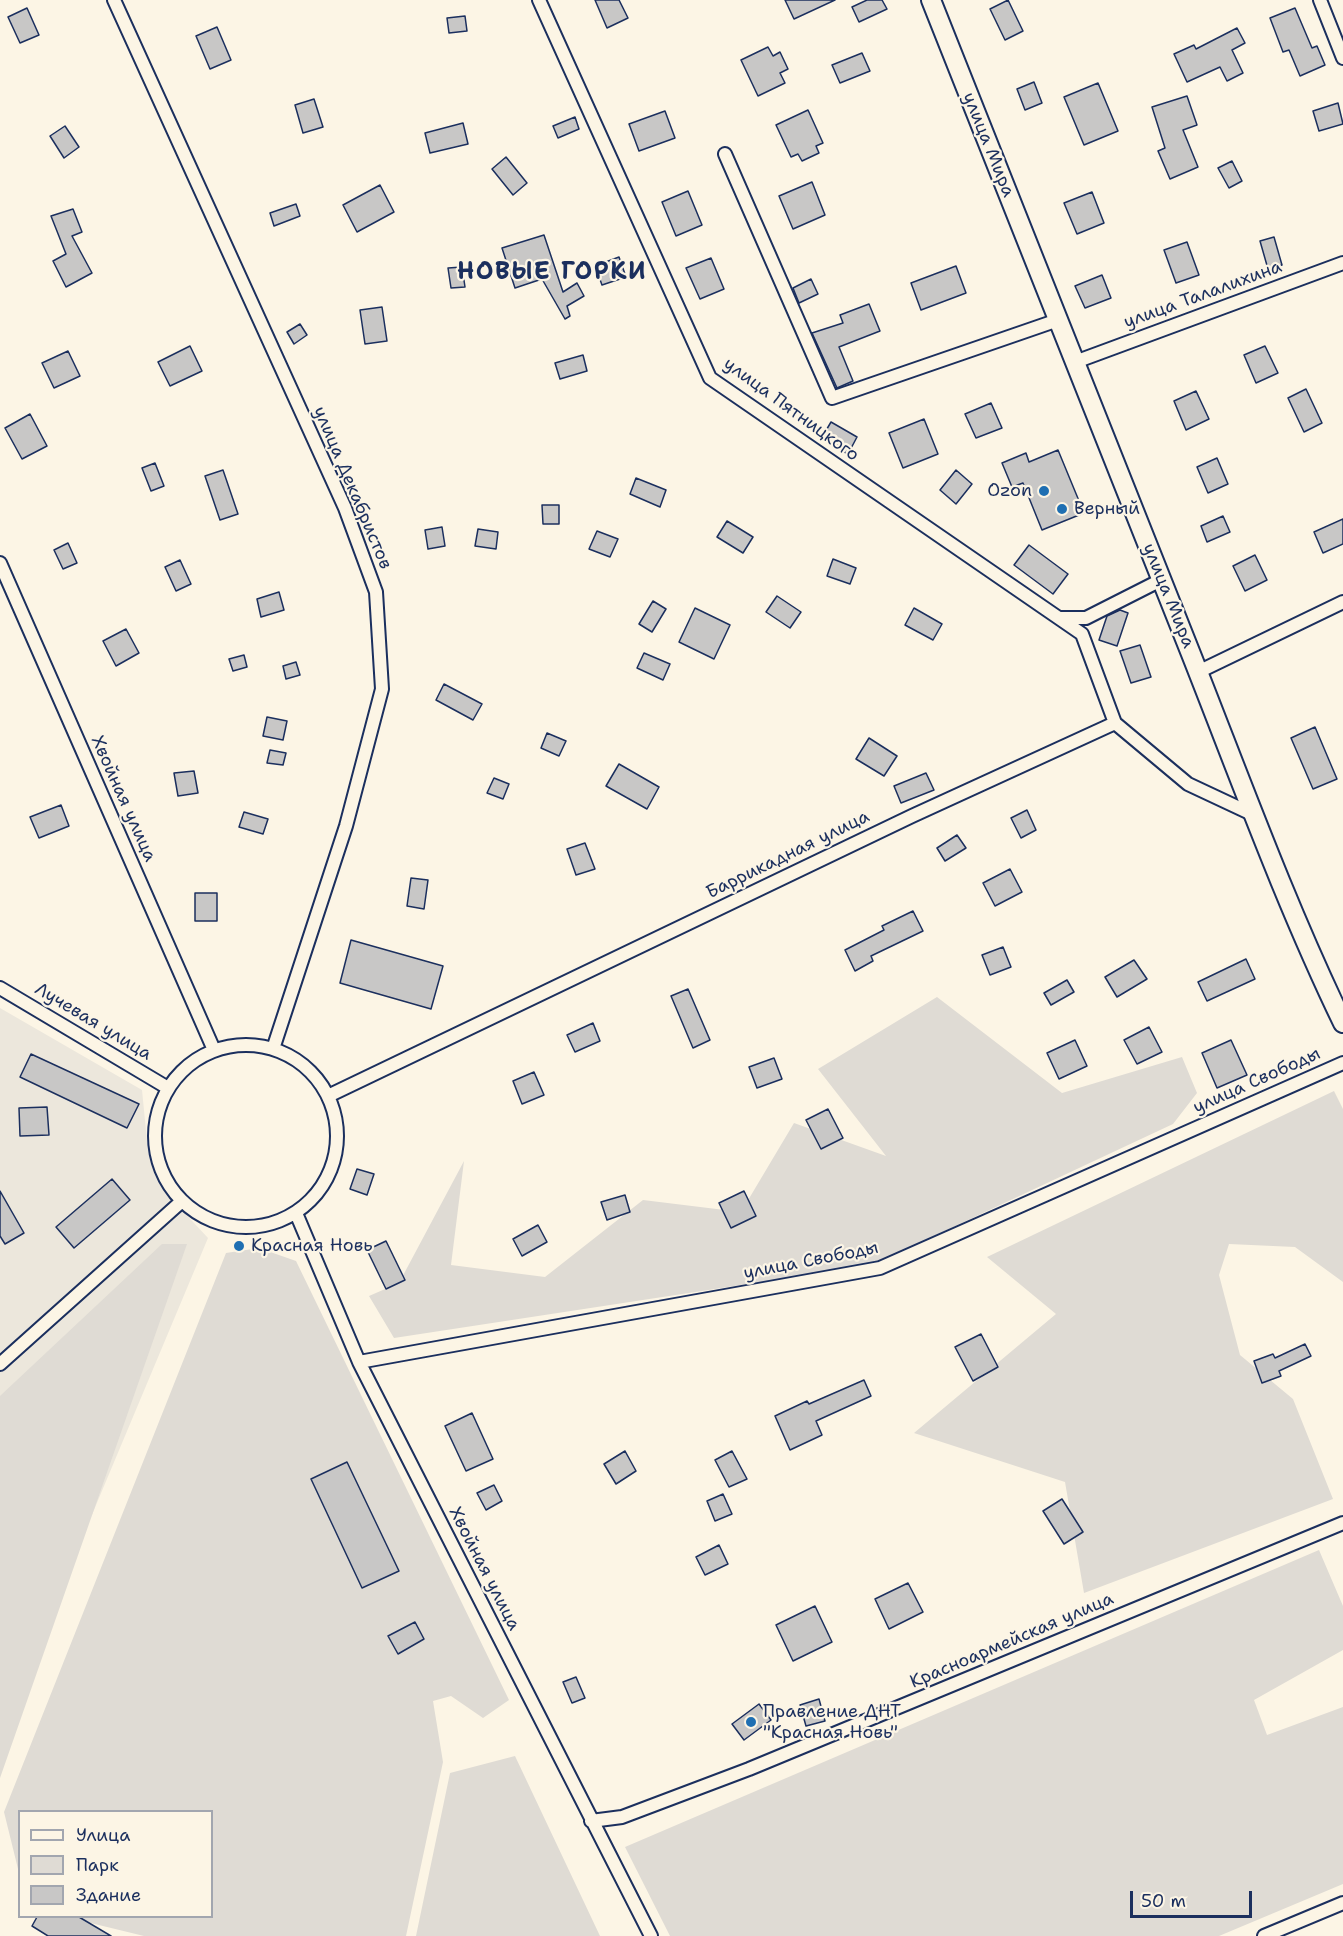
<!DOCTYPE html>
<html>
<head>
<meta charset="utf-8">
<style>
	body { margin:0 }
	#map { position:relative; width:1343px; height:1936px; overflow:hidden; background:#fcf5e5; font-family:"Shantell Sans",sans-serif }
	canvas { display:block }
	.legend { position:absolute; left:18px; top:1810px; width:195px; height:108px; box-sizing:border-box; background:#fcf5e5; border:2px solid #a2a6af; margin:0; padding:8px 10px; list-style:none; font-size:18px; color:#1b2f5e }
	.legend li { display:flex; align-items:center; gap:12px; height:30px }
	.legend b { width:30px; border:2px solid #a2a6af }
	.scale { position:absolute; left:1130px; top:1891px; width:122px; height:27px; box-sizing:border-box; border:3px solid #1b2f5e; border-top:0; padding-left:8px; font-size:18px; line-height:21px; white-space:nowrap; color:#1b2f5e; -webkit-text-stroke:4px #fcf5e5; paint-order:stroke }
</style>
</head>
<body>
<div id="map">
<canvas width="1343" height="1936"></canvas>
<ul class="legend">
<li><b style="height:8px;background:#fcf5e5"></b>Улица</li>
<li><b style="height:16px;background:#dfdbd4"></b>Парк</li>
<li><b style="height:16px;background:#c8c7c6"></b>Здание</li>
</ul>
<div class="scale">50 m</div>
</div>
<script>
const g = document.querySelector('canvas').getContext('2d');
g.lineJoin = 'round';
function fillPath(path, color) { g.fillStyle = color; g.fill(path, 'evenodd'); }
function strokePath(path, color, width, dash) { g.strokeStyle = color; g.lineWidth = width; g.lineCap = dash ? 'butt' : 'round'; g.setLineDash(dash || []); g.stroke(path); }
function drawText(font, color, halo, rows, align = 'center') {
  g.font = font + ' "Shantell Sans",sans-serif'; g.lineWidth = 4.5; g.setLineDash([]); g.textBaseline = 'middle'; g.strokeStyle = halo; g.fillStyle = color; for (const [text, x, y, turn = 0] of rows) {
    g.save(); g.translate(x, y); g.rotate((+turn || 0) * Math.PI / 180); g.textAlign = isNaN(turn) ? turn : align; if (halo) g.strokeText(text, 0, 0); g.fillText(text, 0, 0); g.restore();
  }
}
const built = new Path2D(`
	M 0,1008 L 142,1090 L 147,1141 L 164,1191 L 208,1238 L 0,1734 Z`);
const green = new Path2D(`
	M 937,997 L 1062,1093 L 1182,1057 L 1197,1093 L 1173,1124 L 872,1265 L 394,1338 L 369,1296 L 399,1283 L 464,1161 L 451,1265 L 545,1277 L 643,1200 L 741,1212 L 794,1123 L 886,1156 L 818,1069 Z
	M 1334,1091 L 1343,1109 L 1343,1282 L 1295,1247 L 1229,1244 L 1219,1275 L 1240,1355 L 1293,1399 L 1333,1499 L 1084,1593 L 1065,1482 L 914,1433 L 1056,1314 L 987,1257 Z
	M 162,1244 L 187,1244 L 0,1778 L 0,1396 Z
	M 259,1248 L 296,1261 L 509,1700 L 483,1718 L 451,1696 L 433,1701 L 443,1762 L 406,1936 L 144,1936 L 66,1917 L 212,1916 L 212,1812 L 20,1812 L 19,1873 L 4,1812 L 226,1253 Z
	M 1319,1550 L 1343,1606 L 1343,1650 L 1254,1700 L 1267,1735 L 1343,1707 L 1343,1884 L 1219,1936 L 670,1936 L 625,1847 Z
	M 515,1756 L 600,1936 L 416,1936 L 450,1773 Z`);
const building = new Path2D(`
	M 595,0 L 619,0 L 628,18 L 607,28 Z
	M 785,0 L 835,0 L 794,19 Z
	M 867,0 L 882,0 L 887,9 L 859,22 L 852,7 Z
	M 1008,0 L 1023,31 L 1005,40 L 990,9 Z
	M 27,8 L 39,35 L 20,43 L 8,17 Z
	M 1295,8 L 1312,48 L 1317,46 L 1325,65 L 1300,76 L 1289,50 L 1283,52 L 1270,18 Z
	M 465,16 L 467,31 L 449,33 L 447,18 Z
	M 217,27 L 231,60 L 210,69 L 196,36 Z
	M 1237,28 L 1245,43 L 1232,50 L 1243,73 L 1227,81 L 1220,67 L 1187,82 L 1174,54 L 1194,45 L 1196,49 Z
	M 768,47 L 773,56 L 780,52 L 788,69 L 780,73 L 785,83 L 758,96 L 741,60 Z
	M 862,53 L 870,71 L 840,83 L 832,65 Z
	M 1034,82 L 1042,103 L 1025,110 L 1017,89 Z
	M 1098,83 L 1118,131 L 1084,145 L 1064,97 Z
	M 1187,96 L 1197,125 L 1183,130 L 1198,167 L 1170,179 L 1158,151 L 1165,148 L 1152,107 Z
	M 314,99 L 323,127 L 303,133 L 295,105 Z
	M 1338,103 L 1343,124 L 1319,131 L 1313,111 Z
	M 808,110 L 823,143 L 816,146 L 819,153 L 802,161 L 798,154 L 791,157 L 776,125 Z
	M 665,111 L 675,138 L 639,151 L 629,124 Z
	M 575,117 L 579,129 L 558,138 L 553,126 Z
	M 463,123 L 468,144 L 430,153 L 425,133 Z
	M 65,126 L 79,147 L 64,158 L 50,136 Z
	M 506,157 L 527,183 L 513,195 L 492,169 Z
	M 1232,161 L 1242,181 L 1229,188 L 1218,168 Z
	M 812,182 L 825,215 L 793,229 L 779,196 Z
	M 380,185 L 394,212 L 357,232 L 343,205 Z
	M 688,191 L 702,225 L 676,236 L 662,202 Z
	M 1092,192 L 1104,223 L 1077,234 L 1064,203 Z
	M 296,204 L 300,216 L 274,226 L 270,213 Z
	M 73,209 L 82,232 L 72,236 L 92,273 L 66,287 L 53,261 L 66,254 L 51,216 Z
	M 544,235 L 563,292 L 577,283 L 584,296 L 567,306 L 570,316 L 565,319 L 542,279 L 515,288 L 502,248 Z
	M 1274,237 L 1282,265 L 1268,269 L 1260,241 Z
	M 1187,242 L 1199,275 L 1176,283 L 1164,250 Z
	M 619,257 L 626,277 L 602,285 L 595,266 Z
	M 711,258 L 724,289 L 700,299 L 686,268 Z
	M 956,266 L 966,293 L 921,310 L 911,283 Z
	M 462,267 L 465,287 L 451,288 L 448,268 Z
	M 1102,275 L 1111,298 L 1085,308 L 1075,286 Z
	M 811,279 L 818,294 L 799,303 L 793,288 Z
	M 869,304 L 880,331 L 839,347 L 853,381 L 837,388 L 812,333 L 843,323 L 840,315 Z
	M 382,307 L 387,341 L 365,344 L 360,310 Z
	M 300,324 L 307,335 L 294,344 L 287,332 Z
	M 190,346 L 202,371 L 170,386 L 158,362 Z
	M 1265,346 L 1278,373 L 1256,383 L 1244,355 Z
	M 68,351 L 80,376 L 54,388 L 42,363 Z
	M 583,355 L 587,371 L 560,379 L 555,363 Z
	M 1306,389 L 1322,423 L 1304,432 L 1288,398 Z
	M 1196,391 L 1209,419 L 1186,430 L 1174,401 Z
	M 991,403 L 1002,428 L 976,438 L 965,414 Z
	M 30,414 L 47,446 L 22,459 L 5,428 Z
	M 924,419 L 938,454 L 903,468 L 889,433 Z
	M 831,422 L 857,437 L 848,454 L 821,439 Z
	M 1058,450 L 1084,513 L 1042,530 L 1023,483 L 1012,487 L 1002,463 L 1026,453 L 1029,462 Z
	M 1217,458 L 1228,484 L 1208,493 L 1197,467 Z
	M 155,463 L 164,486 L 151,491 L 142,468 Z
	M 223,470 L 238,514 L 220,520 L 205,476 Z
	M 956,470 L 972,484 L 956,504 L 940,490 Z
	M 636,478 L 666,490 L 660,507 L 630,494 Z
	M 542,505 L 559,505 L 559,524 L 543,524 Z
	M 1223,516 L 1230,532 L 1207,542 L 1201,526 Z
	M 1343,519 L 1343,544 L 1323,553 L 1314,532 Z
	M 727,521 L 753,537 L 743,553 L 717,537 Z
	M 442,527 L 445,546 L 428,549 L 425,530 Z
	M 478,529 L 498,532 L 496,549 L 475,546 Z
	M 597,531 L 618,539 L 610,557 L 589,549 Z
	M 68,543 L 77,563 L 63,569 L 54,550 Z
	M 1029,545 L 1068,574 L 1053,594 L 1014,565 Z
	M 1255,555 L 1267,580 L 1245,591 L 1233,566 Z
	M 833,559 L 856,568 L 850,584 L 827,576 Z
	M 180,560 L 191,584 L 176,591 L 165,567 Z
	M 279,592 L 284,610 L 261,617 L 257,599 Z
	M 777,596 L 801,612 L 790,628 L 766,612 Z
	M 653,601 L 666,609 L 652,632 L 639,624 Z
	M 695,608 L 730,625 L 714,659 L 679,642 Z
	M 914,608 L 942,624 L 933,640 L 905,625 Z
	M 1120,610 L 1128,613 L 1117,646 L 1099,640 L 1107,616 Z
	M 126,629 L 139,653 L 116,666 L 103,641 Z
	M 1140,645 L 1151,677 L 1131,683 L 1120,651 Z
	M 644,653 L 670,664 L 663,680 L 637,668 Z
	M 244,655 L 247,667 L 233,671 L 229,659 Z
	M 296,662 L 300,675 L 286,679 L 283,666 Z
	M 444,684 L 482,704 L 473,720 L 436,700 Z
	M 267,717 L 287,721 L 283,740 L 263,736 Z
	M 1315,727 L 1337,779 L 1313,789 L 1291,738 Z
	M 547,733 L 566,741 L 559,756 L 541,748 Z
	M 869,738 L 897,756 L 884,776 L 856,759 Z
	M 270,750 L 286,753 L 283,765 L 267,763 Z
	M 619,764 L 659,787 L 647,809 L 606,786 Z
	M 194,771 L 198,793 L 178,796 L 174,773 Z
	M 926,773 L 934,790 L 901,803 L 894,786 Z
	M 494,778 L 509,784 L 503,799 L 487,793 Z
	M 61,805 L 69,826 L 39,838 L 30,817 Z
	M 1027,810 L 1036,830 L 1021,838 L 1011,818 Z
	M 244,812 L 268,819 L 263,834 L 239,827 Z
	M 957,835 L 966,848 L 945,861 L 937,848 Z
	M 585,843 L 595,869 L 576,875 L 567,849 Z
	M 1010,869 L 1022,892 L 995,906 L 983,883 Z
	M 411,878 L 428,880 L 424,909 L 407,906 Z
	M 195,893 L 217,893 L 217,921 L 195,921 Z
	M 913,911 L 923,931 L 871,956 L 873,961 L 855,971 L 845,950 L 884,930 L 882,926 Z
	M 351,940 L 443,966 L 431,1009 L 340,983 Z
	M 1003,947 L 1011,967 L 990,975 L 982,955 Z
	M 1246,959 L 1255,979 L 1207,1001 L 1198,982 Z
	M 1134,960 L 1147,979 L 1117,997 L 1105,977 Z
	M 1067,980 L 1074,992 L 1051,1005 L 1044,993 Z
	M 688,989 L 710,1040 L 693,1048 L 671,996 Z
	M 593,1023 L 600,1041 L 575,1052 L 567,1035 Z
	M 1149,1027 L 1162,1052 L 1137,1064 L 1124,1040 Z
	M 1075,1040 L 1087,1066 L 1059,1079 L 1047,1053 Z
	M 1231,1040 L 1247,1075 L 1217,1088 L 1202,1053 Z
	M 31,1054 L 139,1104 L 127,1128 L 20,1077 Z
	M 774,1058 L 782,1079 L 757,1088 L 749,1067 Z
	M 534,1072 L 544,1095 L 522,1104 L 513,1081 Z
	M 47,1107 L 49,1135 L 20,1136 L 19,1108 Z
	M 828,1109 L 843,1138 L 821,1149 L 806,1120 Z
	M 357,1169 L 374,1174 L 367,1195 L 350,1189 Z
	M 112,1179 L 130,1200 L 74,1248 L 56,1227 Z
	M 0,1191 L 24,1233 L 5,1244 L 0,1236 Z
	M 744,1191 L 756,1216 L 731,1228 L 719,1203 Z
	M 625,1195 L 630,1212 L 607,1220 L 601,1202 Z
	M 538,1225 L 547,1242 L 522,1256 L 513,1239 Z
	M 386,1241 L 405,1280 L 386,1289 L 367,1250 Z
	M 981,1334 L 998,1367 L 973,1381 L 955,1347 Z
	M 1305,1344 L 1311,1356 L 1279,1371 L 1281,1376 L 1262,1383 L 1254,1361 L 1273,1354 L 1275,1358 Z
	M 864,1380 L 871,1396 L 816,1421 L 822,1435 L 790,1450 L 775,1416 L 807,1401 L 809,1404 Z
	M 472,1413 L 493,1459 L 466,1471 L 445,1426 Z
	M 625,1451 L 636,1471 L 616,1484 L 604,1464 Z
	M 732,1451 L 747,1479 L 729,1487 L 715,1460 Z
	M 347,1462 L 399,1571 L 362,1588 L 311,1479 Z
	M 494,1485 L 502,1501 L 486,1510 L 477,1493 Z
	M 723,1494 L 732,1514 L 715,1521 L 707,1501 Z
	M 1062,1499 L 1083,1532 L 1064,1544 L 1043,1511 Z
	M 719,1545 L 728,1564 L 705,1575 L 696,1557 Z
	M 908,1583 L 923,1612 L 889,1629 L 875,1599 Z
	M 815,1606 L 832,1642 L 793,1661 L 776,1625 Z
	M 415,1622 L 424,1639 L 398,1654 L 388,1636 Z
	M 576,1677 L 585,1698 L 572,1703 L 563,1682 Z
	M 819,1699 L 825,1721 L 806,1726 L 800,1705 Z
	M 759,1704 L 771,1720 L 744,1740 L 732,1724 Z
	M 37,1917 L 79,1917 L 111,1936 L 48,1936 L 32,1926 Z`);
const street = new Path2D(`
	M 114,0 L 345,508 L 376,592 L 382,689 L 346,826 L 273,1049
	M 539,0 L 710,378 L 1082,634 L 1115,723 L 1188,784 L 1252,814
	M 1320,0 L 1343,58
	M 725,154 L 832,398 L 1058,320
	M 1075,362 L 1343,263
	M 0,563 L 214,1050
	M 1060,618 L 1086,618 L 1161,580
	M 1198,672 L 1343,602
	M 0,988 L 168,1088
	M155 1136a91 91 0 1 1 182 0a91 91 0 1 1-182 0Z
	M 328,1096 L 912,816 L 1115,723
	M 296,1213 L 359,1362 L 651,1936
	M 359,1362 L 880,1268 L 1343,1063
	M 0,1364 L 182,1201
	M 591,1821 L 622,1817 L 749,1769 L 1343,1523
	M 1264,1936 L 1343,1903`);
const secondary = new Path2D(`
	M 931,0 C 1018,218 1104,436 1191,654 C 1240,778 1285,903 1343,1023`);
const markers = [
	[1044,491,6,"#1f6fb2"],
	[1062,509,6,"#1f6fb2"],
	[239,1246,6,"#1f6fb2"],
	[751,1722,6,"#1f6fb2"]
];
const streetNames = [
	["улица Мира",988,145,68],
	["улица Талалихина",1203,295,-20],
	["улица Пятницкого",791,410,36],
	["улица Декабристов",352,488,67],
	["улица Мира",1168,596,68],
	["Хвойная улица",123,799,66],
	["Баррикадная улица",788,855,-26],
	["Лучевая улица",93,1022,31],
	["улица Свободы",1257,1081,-24],
	["улица Свободы",811,1261,-11],
	["Хвойная улица",484,1569,63],
	["Красноармейская улица",1012,1641,-23]
];
const poiNames = [
	["Ozon",1032,491,"right"],
	["Верный",1074,509],
	["Красная Новь",251,1246],
	["Правление ДНТ",763,1712],
	["\"Красная Новь\"",763,1733]
];
const districtNames = [
	["НОВЫЕ ГОРКИ",552,273]
];
fillPath(built, '#ece7dc');
fillPath(green, '#dfdbd4');
fillPath(building, '#c8c7c6');
strokePath(building, '#1b2f5e', 1.5);
strokePath(street, '#1b2f5e', 16);
strokePath(secondary, '#1b2f5e', 22);
strokePath(street, '#fcf5e5', 12);
strokePath(secondary, '#fcf5e5', 18);
for (const [x, y, r, color] of markers) { const dot = new Path2D(); dot.arc(x, y, r, 0, 2 * Math.PI); g.fillStyle = color; g.fill(dot); strokePath(dot, '#fcf5e5', 2); }
drawText('18px', '#1b2f5e', '#fcf5e5', streetNames);
drawText('18px', '#1b2f5e', '#fcf5e5', poiNames, 'left');
g.letterSpacing = '1.5px';
drawText('bold 24px', '#1b2f5e', '#fcf5e5', districtNames);
g.letterSpacing = '0px';
</script>
</body>
</html>
